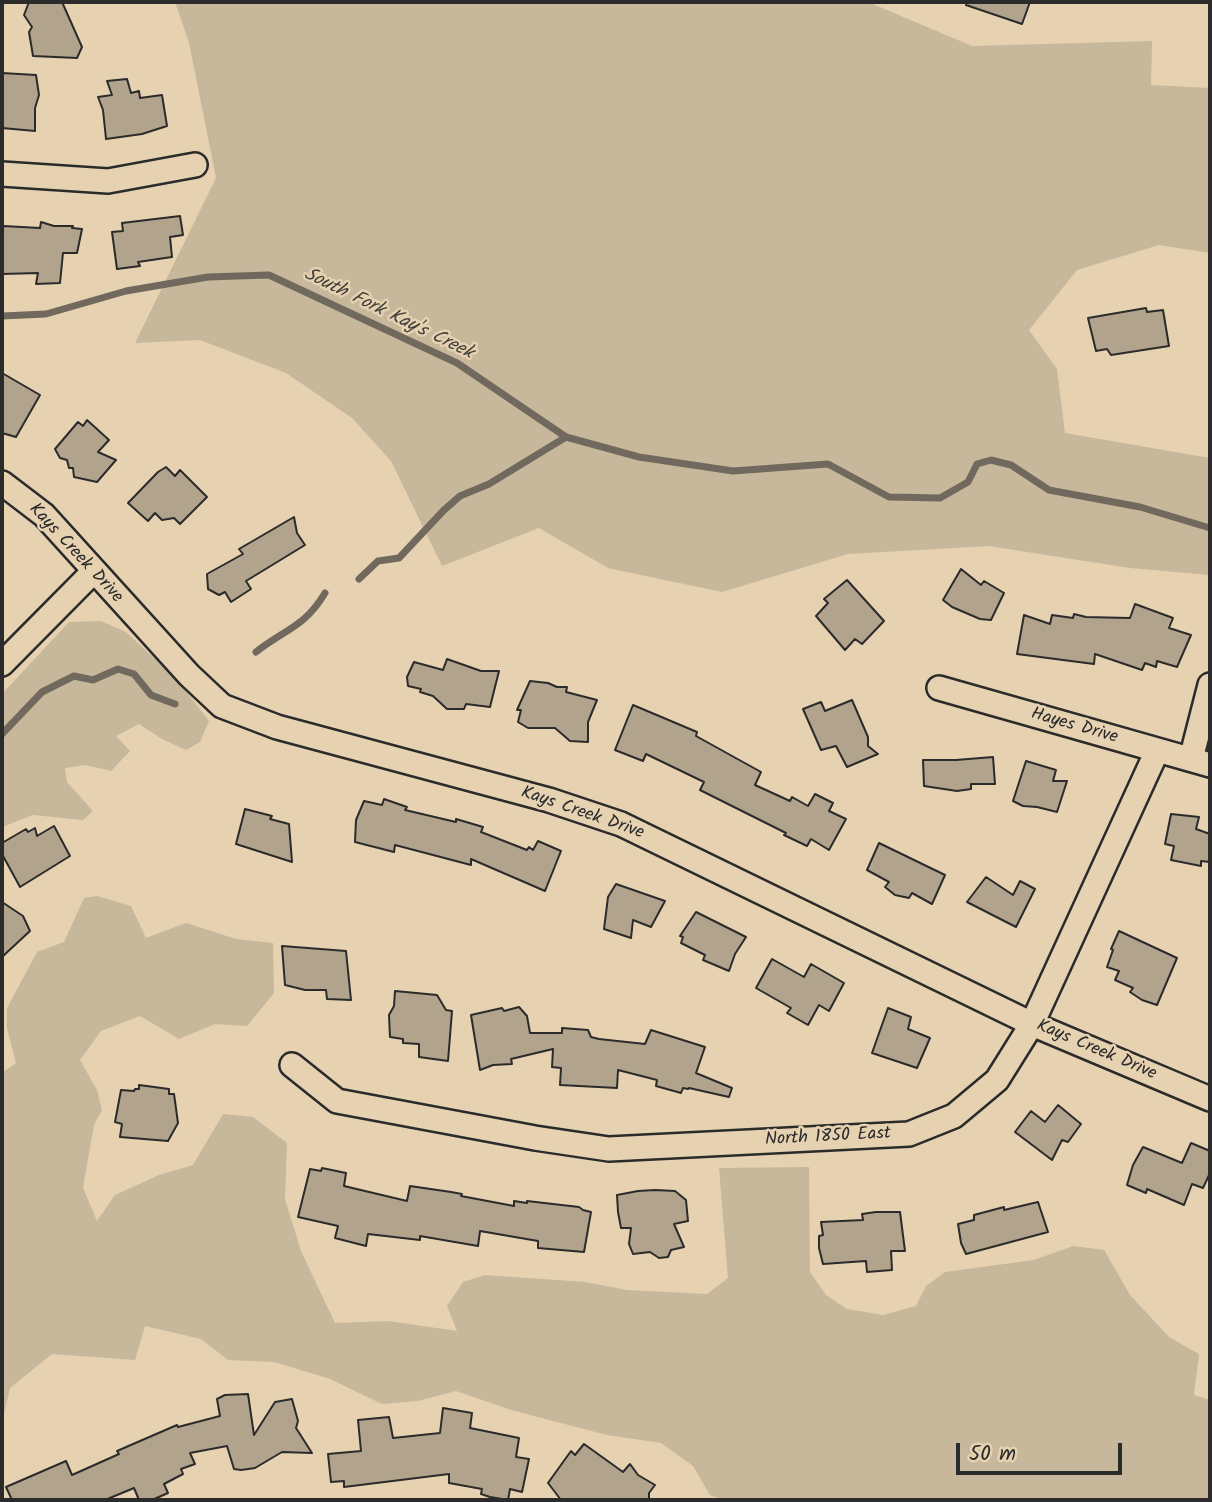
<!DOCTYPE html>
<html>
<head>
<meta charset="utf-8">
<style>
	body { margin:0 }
	#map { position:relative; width:1212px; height:1502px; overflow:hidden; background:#e6d2b1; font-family:Kalam,sans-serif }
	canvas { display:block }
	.frame { position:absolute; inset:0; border:4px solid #2b2b2b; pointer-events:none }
	.scale { position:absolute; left:956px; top:1443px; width:166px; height:32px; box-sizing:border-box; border:4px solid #2b2b2b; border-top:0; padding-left:9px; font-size:21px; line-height:24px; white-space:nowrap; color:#2b2b2b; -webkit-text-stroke:5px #e6d2b1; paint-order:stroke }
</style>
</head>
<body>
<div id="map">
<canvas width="1212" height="1502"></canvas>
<div class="frame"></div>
<div class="scale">50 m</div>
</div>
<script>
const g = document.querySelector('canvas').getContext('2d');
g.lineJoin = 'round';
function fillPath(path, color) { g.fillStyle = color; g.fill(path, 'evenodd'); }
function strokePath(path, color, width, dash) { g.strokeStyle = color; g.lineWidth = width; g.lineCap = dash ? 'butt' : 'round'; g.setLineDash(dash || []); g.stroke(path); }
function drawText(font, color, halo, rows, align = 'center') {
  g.font = font + ' Kalam,sans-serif'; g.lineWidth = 5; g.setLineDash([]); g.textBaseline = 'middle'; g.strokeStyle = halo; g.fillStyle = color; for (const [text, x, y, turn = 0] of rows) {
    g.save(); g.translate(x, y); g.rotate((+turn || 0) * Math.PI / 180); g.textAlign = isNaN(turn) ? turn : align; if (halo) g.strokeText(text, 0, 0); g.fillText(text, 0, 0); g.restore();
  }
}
const green = new Path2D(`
	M 175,2 L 868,2 L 972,46 L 1152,41 L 1151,85 L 1210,88 L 1210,253 L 1159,245 L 1077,270 L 1029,330 L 1057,369 L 1065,433 L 1210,458 L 1210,575 L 1130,568 L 989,546 L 848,554 L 722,592 L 608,568 L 539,528 L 442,566 L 391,461 L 352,418 L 286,373 L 200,340 L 135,343 L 216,178 L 189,43 Z
	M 101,621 L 126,632 L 176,678 L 209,721 L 200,742 L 186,750 L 162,739 L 139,724 L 116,736 L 130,751 L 111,771 L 86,765 L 65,768 L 67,782 L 93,811 L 83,820 L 33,815 L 2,827 L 2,694 L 69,622 Z
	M 97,896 L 131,906 L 146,938 L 186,923 L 236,939 L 273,943 L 274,993 L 247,1026 L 215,1024 L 179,1039 L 140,1016 L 101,1031 L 80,1060 L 97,1090 L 102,1110 L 94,1125 L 83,1188 L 97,1221 L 115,1195 L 159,1175 L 193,1165 L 223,1114 L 253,1117 L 287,1143 L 285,1199 L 301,1251 L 335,1323 L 388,1321 L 457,1331 L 447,1306 L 463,1282 L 485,1275 L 585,1282 L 627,1290 L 707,1294 L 728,1278 L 719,1168 L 809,1167 L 810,1272 L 826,1295 L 847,1309 L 883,1315 L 916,1306 L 926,1286 L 945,1272 L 1034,1260 L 1073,1246 L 1104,1250 L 1130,1295 L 1169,1337 L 1199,1354 L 1194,1395 L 1210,1400 L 1210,1500 L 723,1500 L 710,1495 L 693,1466 L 661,1443 L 607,1435 L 511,1410 L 456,1391 L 418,1401 L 382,1404 L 330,1379 L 274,1362 L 228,1360 L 201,1339 L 145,1326 L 135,1360 L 52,1354 L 10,1388 L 2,1422 L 2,1073 L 16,1063 L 7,1028 L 7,1008 L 37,952 L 64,942 L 84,898 Z`);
const stream = new Path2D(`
	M 2,316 L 46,314 L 126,291 L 208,277 L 269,275 L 457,363 L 566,437 L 639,457 L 733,471 L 828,464 L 889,497 L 940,498 L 968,482 L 977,464 L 991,460 L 1011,465 L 1049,490 L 1140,507 L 1210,528
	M 359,579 L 378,561 L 399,558 L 444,510 L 460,496 L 489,484 L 566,437
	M 256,652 C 285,629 304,628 325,593
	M 2,734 L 42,692 L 74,676 L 93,680 L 118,669 L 134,674 L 151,695 L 175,704`);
const building = new Path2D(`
	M 29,2 L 62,2 L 82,47 L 77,58 L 33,56 L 29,32 L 32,27 L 24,15 Z
	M 967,2 L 1030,2 L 1022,24 L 966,5 Z
	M 2,73 L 36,75 L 39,95 L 35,108 L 35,131 L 2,128 Z
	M 127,79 L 131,93 L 139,91 L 140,98 L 162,95 L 167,126 L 142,134 L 106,139 L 103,110 L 98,97 L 112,95 L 107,81 Z
	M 180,216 L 183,235 L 170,237 L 172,257 L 138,262 L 140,266 L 117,269 L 112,232 L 123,231 L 122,223 Z
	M 41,222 L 54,226 L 73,226 L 72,228 L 82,229 L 77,253 L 63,253 L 60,283 L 36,284 L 38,273 L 2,274 L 3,226 L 40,228 Z
	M 1146,308 L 1147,312 L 1163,310 L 1169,346 L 1111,355 L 1107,349 L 1096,351 L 1088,318 Z
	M 2,373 L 40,395 L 16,437 L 2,433 Z
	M 87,420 L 109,440 L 98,452 L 116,460 L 97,482 L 74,477 L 73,468 L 69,468 L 67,460 L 60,458 L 55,449 L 78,422 L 83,426 Z
	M 166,467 L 175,476 L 180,470 L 207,497 L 180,524 L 174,518 L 162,520 L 155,513 L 148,521 L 128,503 L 158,472 Z
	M 294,517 L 297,533 L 305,545 L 246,581 L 251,589 L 231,602 L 225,592 L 219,595 L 208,589 L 207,574 L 243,554 L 239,549 Z
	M 961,569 L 981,585 L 984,581 L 1004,593 L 991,620 L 980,619 L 952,607 L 943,600 Z
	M 847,580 L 884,621 L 862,644 L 855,639 L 845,650 L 816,616 L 828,603 L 824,599 Z
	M 1135,604 L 1173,618 L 1169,628 L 1191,635 L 1177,667 L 1157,661 L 1156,667 L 1145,663 L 1142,670 L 1095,654 L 1094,664 L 1017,654 L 1024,615 L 1050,624 L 1052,615 L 1073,618 L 1074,614 L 1086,617 L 1130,618 Z
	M 447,659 L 481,671 L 499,671 L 490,707 L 466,704 L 464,709 L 447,709 L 433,696 L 420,692 L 421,689 L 408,686 L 407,677 L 414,662 L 443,670 Z
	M 530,681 L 548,683 L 557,687 L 567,687 L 566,692 L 597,700 L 588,722 L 588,742 L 570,741 L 555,728 L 528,728 L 518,722 L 521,710 L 517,710 Z
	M 852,700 L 868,737 L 868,746 L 878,754 L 847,767 L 836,746 L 821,750 L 803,709 L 821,702 L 825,711 Z
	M 633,705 L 697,732 L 696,736 L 761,772 L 755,785 L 790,801 L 792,797 L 808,806 L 815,794 L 833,803 L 829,811 L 846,819 L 829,850 L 811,839 L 807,846 L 784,835 L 786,833 L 700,790 L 704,782 L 646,754 L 643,761 L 615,750 Z
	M 993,757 L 995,784 L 971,784 L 971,789 L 957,791 L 924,786 L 923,760 L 956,760 Z
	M 1026,761 L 1056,770 L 1053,781 L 1067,781 L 1057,812 L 1037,807 L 1023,806 L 1013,801 Z
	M 384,799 L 407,807 L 405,810 L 456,822 L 456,819 L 483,827 L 481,832 L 527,850 L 529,847 L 533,850 L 538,841 L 561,851 L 545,891 L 471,859 L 471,865 L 395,845 L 394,852 L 355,842 L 356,820 L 364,801 L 382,805 Z
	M 245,809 L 272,816 L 270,819 L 289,824 L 292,862 L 236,844 Z
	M 1171,814 L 1199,817 L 1196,829 L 1210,834 L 1210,862 L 1201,861 L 1201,866 L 1171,860 L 1174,846 L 1165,844 Z
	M 54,826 L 70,856 L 20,887 L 2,854 L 2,843 L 26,829 L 28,832 L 35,828 L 37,836 Z
	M 879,843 L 945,875 L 932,904 L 912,893 L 909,898 L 895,895 L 885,887 L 889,882 L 867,870 Z
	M 986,877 L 1013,895 L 1020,881 L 1035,889 L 1016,927 L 967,902 Z
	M 616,884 L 665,901 L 651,927 L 633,920 L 631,938 L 604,929 L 608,897 Z
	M 2,902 L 23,916 L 30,931 L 2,957 Z
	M 696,912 L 746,937 L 735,954 L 729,971 L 703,960 L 705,955 L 681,943 L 683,937 L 680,936 Z
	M 1119,931 L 1177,958 L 1157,1005 L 1142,1000 L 1130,992 L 1133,988 L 1115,980 L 1119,971 L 1107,967 L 1113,950 L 1111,949 Z
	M 282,946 L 346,951 L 351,1000 L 327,999 L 326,990 L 305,990 L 285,985 Z
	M 772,959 L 804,977 L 811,964 L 844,983 L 829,1011 L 819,1005 L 808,1025 L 787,1013 L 791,1008 L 756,988 Z
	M 395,991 L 437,995 L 446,1010 L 452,1011 L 448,1061 L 419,1057 L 419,1044 L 403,1043 L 403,1039 L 390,1037 L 389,1015 L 394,1006 Z
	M 519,1007 L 527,1016 L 530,1033 L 562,1033 L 562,1028 L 588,1030 L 591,1037 L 599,1039 L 645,1044 L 651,1030 L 705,1047 L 696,1073 L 732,1088 L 729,1097 L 689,1088 L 688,1089 L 683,1088 L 681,1093 L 656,1086 L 657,1080 L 618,1070 L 617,1088 L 560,1085 L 561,1068 L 552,1067 L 553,1049 L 511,1059 L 512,1064 L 493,1065 L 480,1070 L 471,1015 L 502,1008 L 504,1011 Z
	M 888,1008 L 911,1017 L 908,1029 L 930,1038 L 917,1068 L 872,1053 Z
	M 139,1085 L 169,1089 L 169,1094 L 174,1094 L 178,1123 L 168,1141 L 120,1137 L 122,1124 L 115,1122 L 121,1090 L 134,1091 L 135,1089 L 139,1089 Z
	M 1058,1105 L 1081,1124 L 1068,1142 L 1062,1140 L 1052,1160 L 1015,1132 L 1031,1111 L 1045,1122 Z
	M 1191,1143 L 1210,1151 L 1210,1173 L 1203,1188 L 1192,1184 L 1184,1205 L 1147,1189 L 1146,1193 L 1127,1185 L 1133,1165 L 1143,1147 L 1182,1163 Z
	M 322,1168 L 346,1173 L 344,1186 L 407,1201 L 410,1186 L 451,1192 L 462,1194 L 461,1196 L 514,1206 L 514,1201 L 527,1203 L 527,1201 L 579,1207 L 583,1210 L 591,1212 L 584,1252 L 538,1248 L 538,1241 L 480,1231 L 478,1246 L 420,1236 L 420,1240 L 368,1234 L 366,1246 L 335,1238 L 338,1226 L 298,1217 L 310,1169 L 321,1171 Z
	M 655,1190 L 675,1191 L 686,1200 L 688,1221 L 674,1224 L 684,1247 L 671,1250 L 668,1257 L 659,1258 L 650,1252 L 633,1254 L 629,1244 L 631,1228 L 621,1228 L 618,1212 L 617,1195 L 638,1191 Z
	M 1038,1202 L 1048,1232 L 966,1254 L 961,1243 L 958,1224 L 974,1220 L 974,1215 L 1004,1207 L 1004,1210 Z
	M 876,1212 L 900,1212 L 905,1251 L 891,1251 L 892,1270 L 867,1272 L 866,1261 L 823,1264 L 819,1248 L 819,1236 L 823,1235 L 821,1222 L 863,1220 L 862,1214 Z
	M 248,1394 L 254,1435 L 275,1402 L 292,1399 L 298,1421 L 296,1428 L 312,1453 L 282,1452 L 255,1468 L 241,1470 L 234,1469 L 227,1446 L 190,1453 L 195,1464 L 181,1469 L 183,1474 L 164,1484 L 168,1493 L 152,1500 L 139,1500 L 134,1488 L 105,1500 L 12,1500 L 6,1487 L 66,1461 L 72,1475 L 119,1454 L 117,1451 L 177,1425 L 178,1427 L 220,1416 L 217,1399 L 225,1395 Z
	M 443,1408 L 472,1413 L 470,1428 L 519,1438 L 516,1457 L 529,1459 L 522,1492 L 510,1489 L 508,1500 L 490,1497 L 481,1494 L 482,1489 L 449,1483 L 449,1474 L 344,1487 L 344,1481 L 331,1482 L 328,1454 L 361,1451 L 358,1420 L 389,1417 L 393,1438 L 440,1433 Z
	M 584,1444 L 623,1472 L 630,1464 L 638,1475 L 655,1485 L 649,1493 L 649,1500 L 561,1500 L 548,1483 L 571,1451 L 575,1455 Z`);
const minor = new Path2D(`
	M 2,174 L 108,181 L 195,165
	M 2,483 L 44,515 L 189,675 L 222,706 L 277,727 L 549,800 L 621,824 L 1032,1024 L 1210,1099
	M 2,664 L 93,572
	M 939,688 L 1210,765
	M 1191,759 L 1210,685
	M 292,1065 L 337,1101 L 535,1138 L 609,1149 L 909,1134 L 954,1116 L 997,1080 L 1032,1024 L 1157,751`);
const streetNames = [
	["Kays Creek Drive",75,554,47],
	["Hayes Drive",1074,727,16],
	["Kays Creek Drive",582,814,19],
	["Kays Creek Drive",1096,1051,23],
	["North 1850 East",828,1138,-3]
];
const waterNames = [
	["South Fork Kay's Creek",388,315,26]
];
fillPath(green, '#c7b79b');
strokePath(stream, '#71695d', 7);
fillPath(building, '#b2a48c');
strokePath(building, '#2b2b2b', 2);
strokePath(minor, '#2b2b2b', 28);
strokePath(minor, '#e6d2b1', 23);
drawText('18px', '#2b2b2b', '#e6d2b1', streetNames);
drawText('italic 19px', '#42403c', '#e6d2b1', waterNames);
</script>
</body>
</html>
